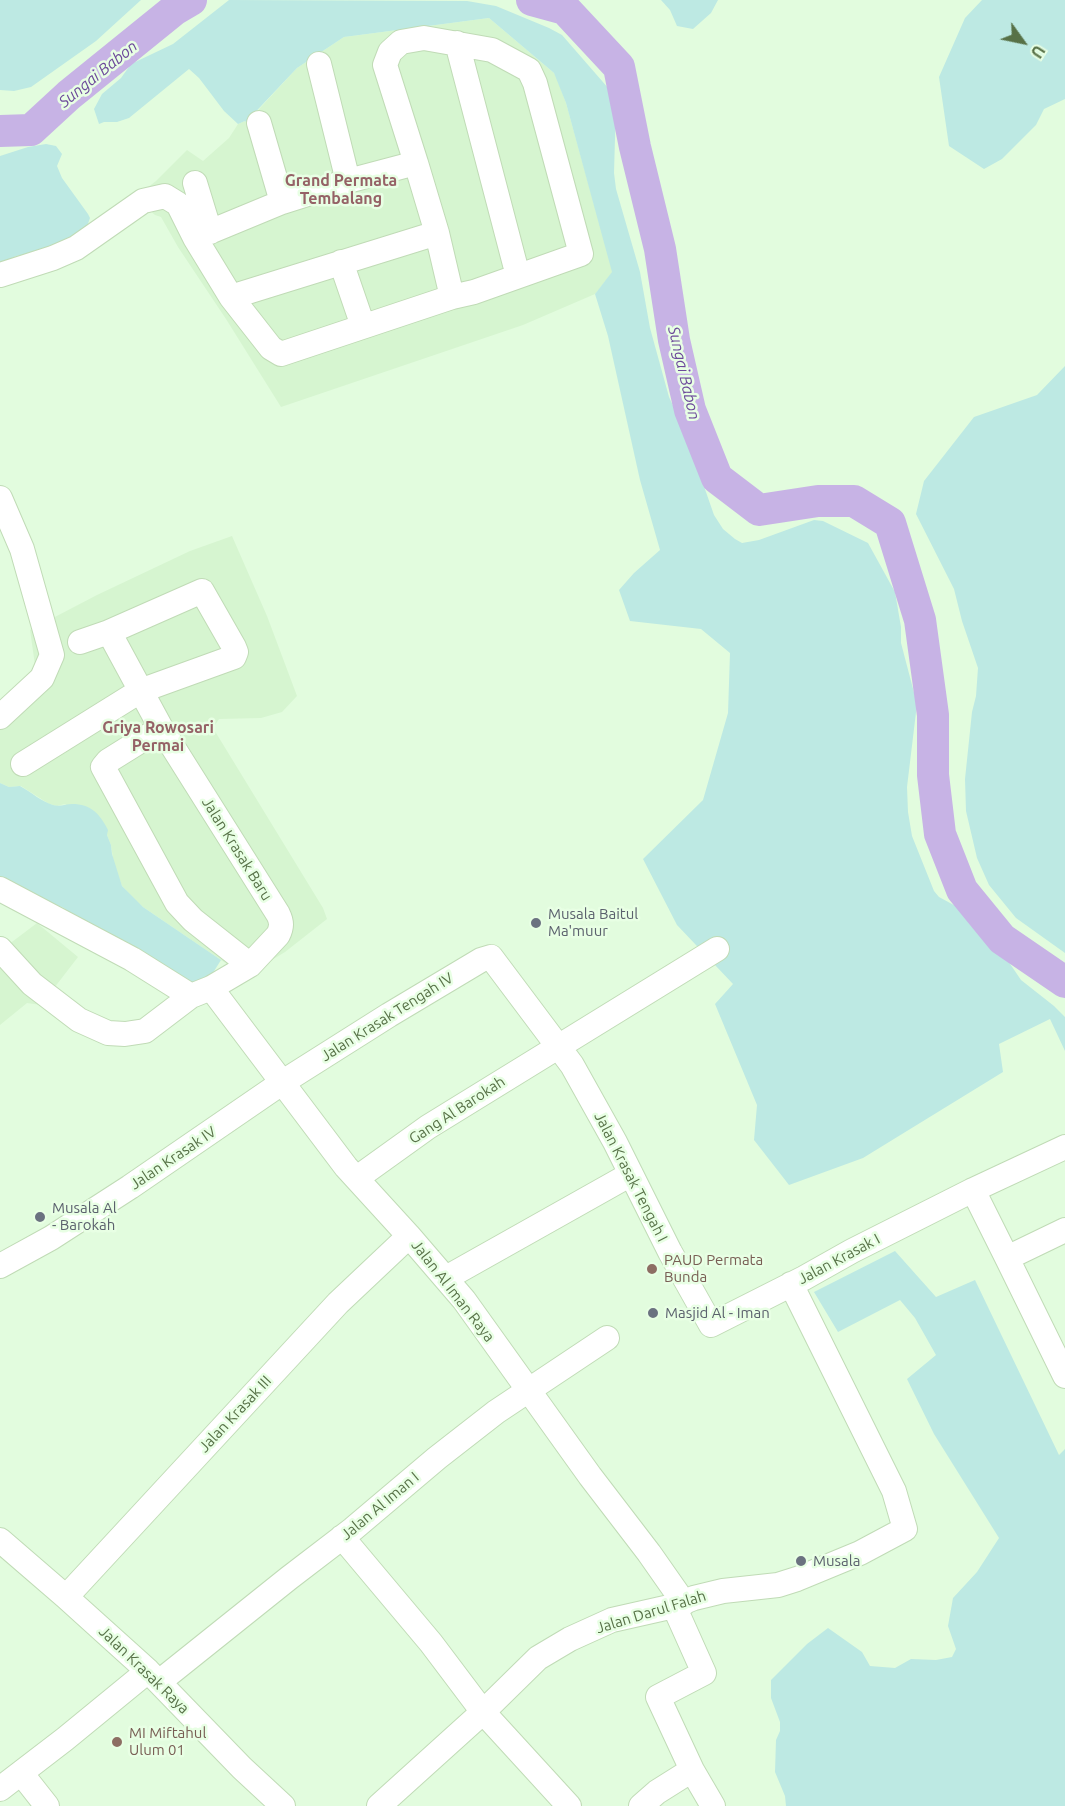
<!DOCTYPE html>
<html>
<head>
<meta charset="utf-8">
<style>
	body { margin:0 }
	#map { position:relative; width:1065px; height:1806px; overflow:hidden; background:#e2fcde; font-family:Ubuntu,sans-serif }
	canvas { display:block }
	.north { position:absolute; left:993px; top:12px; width:60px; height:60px; -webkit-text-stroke:4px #e8ffe4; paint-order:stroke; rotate:123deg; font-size:16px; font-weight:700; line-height:24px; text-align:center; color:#577147 }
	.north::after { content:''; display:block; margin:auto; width:21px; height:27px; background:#577147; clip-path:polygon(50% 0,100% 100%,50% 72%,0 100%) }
</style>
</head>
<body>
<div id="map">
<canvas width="1065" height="1806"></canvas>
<div class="north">U</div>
</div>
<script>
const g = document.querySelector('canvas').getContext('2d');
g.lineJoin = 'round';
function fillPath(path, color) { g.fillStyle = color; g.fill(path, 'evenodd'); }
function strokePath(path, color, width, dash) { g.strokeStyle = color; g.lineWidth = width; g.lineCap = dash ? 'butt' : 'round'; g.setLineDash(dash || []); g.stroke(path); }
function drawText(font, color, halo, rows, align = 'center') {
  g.font = font + ' Ubuntu,sans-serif'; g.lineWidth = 5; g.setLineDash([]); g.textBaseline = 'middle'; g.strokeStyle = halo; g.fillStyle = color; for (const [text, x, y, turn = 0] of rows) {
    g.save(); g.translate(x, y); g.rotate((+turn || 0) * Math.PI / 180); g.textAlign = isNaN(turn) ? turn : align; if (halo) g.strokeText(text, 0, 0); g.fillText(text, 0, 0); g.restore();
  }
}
const residential = new Path2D(`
	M 489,18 L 554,73 L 557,78 L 566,103 L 613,272 L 595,294 L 523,325 L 281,407 L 226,319 L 178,247 L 161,217 L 155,215 L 146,207 L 139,194 L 156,181 L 187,150 L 203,161 L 229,138 L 238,124 L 245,121 L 247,122 L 297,68 L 344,37 Z
	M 232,536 L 267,616 L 297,696 L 282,712 L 261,718 L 219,719 L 213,728 L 323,908 L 327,919 L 285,952 L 249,974 L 243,975 L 143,907 L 135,900 L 122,886 L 114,865 L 111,845 L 107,835 L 65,804 L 57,806 L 49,804 L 21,786 L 9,787 L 0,783 L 0,700 L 27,677 L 35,665 L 30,630 L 97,595 L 190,551 Z
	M 37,923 L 78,957 L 41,1005 L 27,1003 L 0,1025 L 0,951 Z`);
const green = new Path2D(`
	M 0,0 L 141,0 L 96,41 L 31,87 L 14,91 L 0,90 Z
	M 229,0 L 467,1 L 496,6 L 549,28 L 562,35 L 609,89 L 616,103 L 614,173 L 616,189 L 640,272 L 650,328 L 669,397 L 684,429 L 714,515 L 723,529 L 735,539 L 742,543 L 759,540 L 814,520 L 823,521 L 868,543 L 895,592 L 901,627 L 901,643 L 917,704 L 907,787 L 908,812 L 912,836 L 934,891 L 939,897 L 963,910 L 1002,952 L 1021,980 L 1054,1006 L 1065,1017 L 1065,1051 L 1050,1019 L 999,1044 L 1003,1072 L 863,1158 L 789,1185 L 754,1140 L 757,1105 L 715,1004 L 733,984 L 677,925 L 643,859 L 703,800 L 728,713 L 730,653 L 701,629 L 630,621 L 619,590 L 634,573 L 660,550 L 640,480 L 608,336 L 595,294 L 612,272 L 566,103 L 554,73 L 489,18 L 344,37 L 297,68 L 246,122 L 245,121 L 238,124 L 224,111 L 199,78 L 189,69 L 129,118 L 117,122 L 104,122 L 99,124 L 94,109 L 102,94 L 121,78 L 131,64 L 173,44 Z
	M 661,0 L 718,0 L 711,13 L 693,29 L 677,26 L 670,10 Z
	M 982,0 L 1065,0 L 1065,99 L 1044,109 L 1036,125 L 1002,159 L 984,169 L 949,146 L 939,77 L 965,18 Z
	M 46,144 L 56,146 L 62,154 L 57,166 L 62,178 L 88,214 L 90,218 L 84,235 L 38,253 L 16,256 L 0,264 L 0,156 L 28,147 Z
	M 1065,366 L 1065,953 L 1016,918 L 989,885 L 977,858 L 966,811 L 965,779 L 972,712 L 976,696 L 978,668 L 962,621 L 954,589 L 916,514 L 924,481 L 974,417 L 1037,395 Z
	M 0,783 L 9,787 L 20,786 C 31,792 42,802 53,805 C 60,807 66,804 72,804 C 91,804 100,814 108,830 L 107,835 L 111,845 L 112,854 L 122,886 L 143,907 L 221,960 L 206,984 L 201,988 L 83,924 L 68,911 L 62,907 L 46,904 L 27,889 L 0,880 Z
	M 895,1251 L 936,1297 L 975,1280 L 1059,1455 L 1065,1449 L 1065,1806 L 786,1806 L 785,1796 L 775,1772 L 776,1740 L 780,1731 L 780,1722 L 771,1698 L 771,1680 L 807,1644 L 828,1628 L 862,1652 L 870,1666 L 895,1668 L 911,1659 L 936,1660 L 952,1657 L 956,1649 L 948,1626 L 953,1598 L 977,1572 L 999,1538 L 934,1434 L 907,1379 L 936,1355 L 915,1318 L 900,1300 L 838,1332 L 814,1292 Z`);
const river = new Path2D(`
	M 532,0 L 565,9 L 619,67 L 635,147 L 660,249 L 674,340 L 690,410 L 717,478 L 759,510 L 818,501 L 854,501 L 890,523 L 920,620 L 933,715 L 933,775 L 940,834 L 962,890 L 1002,939 L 1065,982
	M 0,131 L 31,130 L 69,95 L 174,10 L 191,0`);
const minor = new Path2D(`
	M 457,43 L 518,276
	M 319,64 L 348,181
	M 259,123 L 282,202
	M 416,163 L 385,65 L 390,52 L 401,42 L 424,38 L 492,50 L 529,70 L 535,83 L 581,254 L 474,292 L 452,297
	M 195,183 L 210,232
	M 195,238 L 282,202 L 348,181 L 416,163 L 437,233 L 452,297 L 281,354 L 271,348 L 231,297
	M 341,262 L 363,326
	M 0,275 L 53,258 L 76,248 L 143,201 L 165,196 L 178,204 L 195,238 L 231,297 L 437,233
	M 0,498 L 22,549 L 52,655 L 42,678 L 0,717
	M 80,642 L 109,632
	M 161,728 L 108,761 L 103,767 L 177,903 L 193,920 L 250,965
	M 0,889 L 132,959 L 191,996
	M 0,949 L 32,984 L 79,1020 L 108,1033 L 125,1034 L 145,1031 L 191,996 L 211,988 L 250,965 L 278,935 C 282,927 282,922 278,914 L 161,728 L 109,632 L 202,591 L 234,647 L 236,652 L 234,657 L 140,691 L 23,764
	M 211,988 L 346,1167 L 409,1236 L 464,1300 L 590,1476 L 649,1553 L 684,1603
	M 357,1178 L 428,1127 L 717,949
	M 973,1190 L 1007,1258 L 1065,1376
	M 1007,1258 L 1065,1230
	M 0,1266 L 51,1238 L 130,1187 L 283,1082 L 389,1015 L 481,960 L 491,957 L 572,1065 L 615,1142 L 670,1252 L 711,1325 L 804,1278 L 852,1251 L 973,1190 L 1065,1147
	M 446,1278 L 631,1174
	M 342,1537 L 431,1643 L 483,1712 L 569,1806
	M 0,1540 L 66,1597 L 148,1671 L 242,1768 L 283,1806
	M 66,1597 L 338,1303 L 409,1236
	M 674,1606 L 704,1673 L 658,1697 L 692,1770 L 713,1806
	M 159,1682 L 289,1578 L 353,1529 L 437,1458 L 496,1412 L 607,1338
	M 21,1773 L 47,1806
	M 0,1789 L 65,1739 L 148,1671
	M 379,1806 L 483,1712 L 538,1658 L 570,1639 L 612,1620 L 674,1606 L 694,1598 L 723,1591 L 778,1585 L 797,1579 L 860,1553 L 905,1529 L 894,1491 L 791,1284
	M 641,1806 L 657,1792 L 692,1770`);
const markers = [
	[536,923,6,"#6b7280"],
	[40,1217,6,"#6b7280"],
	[652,1269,6,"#8d6e63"],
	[653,1313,6,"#6b7280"],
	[801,1561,6,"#6b7280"],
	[117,1742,6,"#8d6e63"]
];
const streetNames = [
	["Jalan Krasak Baru",237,849,58],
	["Jalan Krasak Tengah IV",387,1017,-32],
	["Gang Al Barokah",457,1110,-33],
	["Jalan Krasak IV",173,1158,-34],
	["Jalan Krasak Tengah I",631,1177,63],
	["Jalan Krasak I",839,1259,-28],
	["Jalan Al Iman Raya",453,1291,52],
	["Jalan Krasak III",235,1414,-47],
	["Jalan Al Iman I",380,1506,-40],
	["Jalan Darul Falah",651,1612,-17],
	["Jalan Krasak Raya",144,1670,44]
];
const worshipNames = [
	["Musala Baitul",548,914],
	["Ma'muur",548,931],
	["Musala Al",52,1208],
	["- Barokah",52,1225],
	["Masjid Al - Iman",665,1313],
	["Musala",813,1561]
];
const educationNames = [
	["PAUD Permata",664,1260],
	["Bunda",664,1277],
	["MI Miftahul",129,1733],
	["Ulum 01",129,1750]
];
const waterNames = [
	["Sungai Babon",98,74,-39],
	["Sungai Babon",684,373,77]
];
const neighbourhoodNames = [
	["Grand Permata",341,181],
	["Tembalang",341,199],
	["Griya Rowosari",158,728],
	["Permai",158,746]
];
fillPath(residential, '#d6f5d0');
fillPath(green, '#bde9e3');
strokePath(river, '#c7b3e5', 32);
strokePath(minor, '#c0dbb6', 26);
strokePath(minor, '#fff', 24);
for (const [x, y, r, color] of markers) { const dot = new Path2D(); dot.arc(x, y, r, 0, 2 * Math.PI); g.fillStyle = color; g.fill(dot); strokePath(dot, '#e8ffe4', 2); }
drawText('15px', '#577147', '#e8ffe4', streetNames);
drawText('15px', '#5b616d', '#e8ffe4', worshipNames, 'left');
drawText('15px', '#785e54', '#e8ffe4', educationNames, 'left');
drawText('italic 16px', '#6c499a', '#e8ffe4', waterNames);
drawText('bold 16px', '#956266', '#e8ffe4', neighbourhoodNames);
</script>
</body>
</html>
